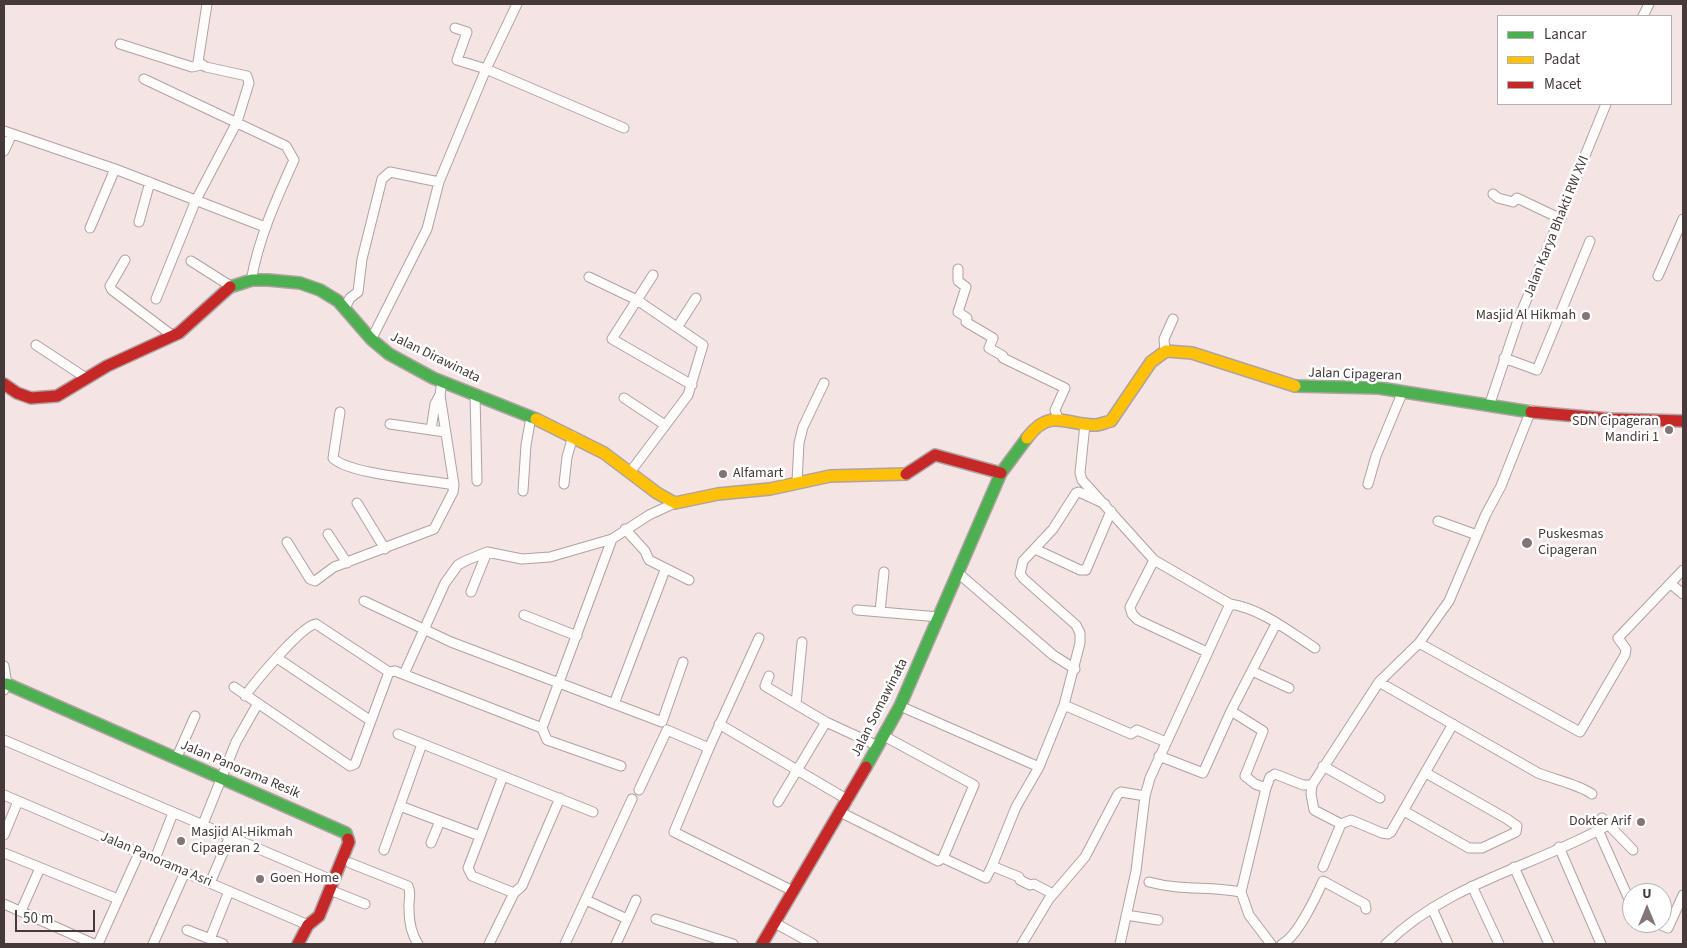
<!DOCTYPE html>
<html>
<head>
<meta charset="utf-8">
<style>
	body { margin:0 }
	#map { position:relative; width:1687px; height:948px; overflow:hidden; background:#f5e4e4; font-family:"Source Sans 3",sans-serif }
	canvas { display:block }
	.frame { position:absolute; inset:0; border:5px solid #463939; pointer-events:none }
	.legend { position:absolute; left:1497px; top:15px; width:175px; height:90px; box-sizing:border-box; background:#fff; border:1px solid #b5b0b0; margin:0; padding:6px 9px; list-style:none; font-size:15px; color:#463939 }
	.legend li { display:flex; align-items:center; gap:10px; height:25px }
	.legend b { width:25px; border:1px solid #b5b0b0 }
	.north { position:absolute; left:1622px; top:883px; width:50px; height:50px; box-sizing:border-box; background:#fff; border:1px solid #b5b0b0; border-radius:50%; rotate:0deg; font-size:14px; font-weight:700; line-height:20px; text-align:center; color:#463939 }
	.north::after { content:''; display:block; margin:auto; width:18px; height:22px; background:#837575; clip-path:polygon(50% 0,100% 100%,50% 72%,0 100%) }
	.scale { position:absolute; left:15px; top:910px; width:80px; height:22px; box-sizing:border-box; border:2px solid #463939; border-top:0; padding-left:6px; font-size:15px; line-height:18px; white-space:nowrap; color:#463939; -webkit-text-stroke:4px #fff; paint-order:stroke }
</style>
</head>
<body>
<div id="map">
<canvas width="1687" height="948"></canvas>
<div class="frame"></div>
<ul class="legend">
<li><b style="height:6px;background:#4caf50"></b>Lancar</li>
<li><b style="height:6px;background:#ffc107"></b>Padat</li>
<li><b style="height:6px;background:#c62828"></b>Macet</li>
</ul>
<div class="north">U</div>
<div class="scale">50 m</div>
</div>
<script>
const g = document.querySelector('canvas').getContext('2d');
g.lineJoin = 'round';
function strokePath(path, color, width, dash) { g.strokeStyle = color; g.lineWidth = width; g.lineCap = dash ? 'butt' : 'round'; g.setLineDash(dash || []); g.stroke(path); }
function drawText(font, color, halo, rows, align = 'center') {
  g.font = font + ' "Source Sans 3",sans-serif'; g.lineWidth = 5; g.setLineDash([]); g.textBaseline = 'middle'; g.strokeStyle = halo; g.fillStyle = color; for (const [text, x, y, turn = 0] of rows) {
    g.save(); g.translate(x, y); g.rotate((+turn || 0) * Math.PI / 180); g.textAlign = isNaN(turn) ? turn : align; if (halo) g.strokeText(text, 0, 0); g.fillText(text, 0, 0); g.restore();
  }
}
const street = new Path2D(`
	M 1643,16 L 1649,4
	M 455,28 L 467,32 L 457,60 L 486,69 L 624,128
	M 120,44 L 192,67 L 201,65
	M 144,79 L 286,146 L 294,160 C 276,200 259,237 251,281
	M 4,131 L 115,169 L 265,227
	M 4,151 L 12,134
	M 1493,194 L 1498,198 L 1513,202 L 1517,198 L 1561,219
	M 139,222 L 150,182
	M 90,228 L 115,169
	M 125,260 L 110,286 L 112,290 L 173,336
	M 191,261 L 232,287
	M 958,269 L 958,281 L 966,287 L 958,312 L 967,318 L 966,322 L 993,338 L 989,348 L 1003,356 L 1003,358 L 1065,388 L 1055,410 L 1058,418
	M 653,275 L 612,339 L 692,385
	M 1658,276 L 1683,219
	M 589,277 L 637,300 L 703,345 L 688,395 L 631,471
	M 156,299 L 196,200 L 237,122 L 249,83 L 247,76 L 206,67 L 198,62 L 207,4
	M 345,308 L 350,298 L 358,292 L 362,259 L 382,179 L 390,172 L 439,182 L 486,69 L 517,4
	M 678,326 L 696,298
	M 371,340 L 427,229 L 439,182
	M 36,345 L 86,378
	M 1165,351 L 1164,339 L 1173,319
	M 1504,358 L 1537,370 L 1590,241
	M 475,395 L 477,481
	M 624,398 L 665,425
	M 1489,406 L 1517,323 L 1606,104
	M 340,412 L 333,458 C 347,474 429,480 454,485 L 440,395 L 442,381
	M 390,424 L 445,432
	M 1085,424 L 1080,473 L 1082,480 L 1154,560 L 1230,604 C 1260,608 1290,632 1315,648
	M 431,430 L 435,404 L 440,395
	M 797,482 L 799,443 L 803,427 L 824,383
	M 564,484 L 567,457 L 573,436
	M 1368,484 L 1376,456 L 1403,391
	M 523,491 L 526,445 L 531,417
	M 357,503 L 385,549
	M 1438,521 L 1477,535
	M 625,529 L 645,551 L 649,560 L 689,580
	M 328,534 L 347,563
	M 612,539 L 542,728 L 547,740 L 621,766
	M 287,542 L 310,579 L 315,581 L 334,567 L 434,529 L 453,492 L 454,485
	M 1035,549 L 1080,570 L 1086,570 L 1111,511
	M 1154,560 L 1130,607 L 1132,614 L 1138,620 L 1207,652
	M 957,572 L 1053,655 L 1075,669
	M 1671,584 L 1683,594
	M 471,592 L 487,552
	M 364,601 L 451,642 L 662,722 L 683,662
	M 857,610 L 939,617
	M 880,612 L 884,572
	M 524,615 L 577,636
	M 759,638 L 709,748 L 674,832 L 793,891
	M 1419,643 L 1580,732 L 1625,655 L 1626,649 L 1618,638 L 1683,570
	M 277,658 L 371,721
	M 4,666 L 7,684 L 4,690
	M 1252,671 L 1289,688
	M 404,674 L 445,583 L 458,565 L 465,561 L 487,552 L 522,559 L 550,557 L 612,539 L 649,515 L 675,503
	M 769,676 L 765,686 L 826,722 L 878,746
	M 1379,682 L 1538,773 C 1555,780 1578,784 1592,794
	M 234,687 L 350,766 L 355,764 L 389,672
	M 245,696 C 255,682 302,625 316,624 L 389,672 L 395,671 L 542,728
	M 614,704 L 665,570
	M 796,704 L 802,642
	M 1064,705 L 1131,734 L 1137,730 L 1166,742
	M 900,706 L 1039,767
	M 1231,711 L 1263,731 L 1245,776 L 1255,784 L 1266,788
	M 719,724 L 848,800
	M 398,734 L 593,812
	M 4,740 L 334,881
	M 1159,756 L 1203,773 L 1231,711 L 1276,624
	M 176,759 L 195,716
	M 1323,766 L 1380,798
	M 503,776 L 468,868 L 472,876 L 514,893
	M 639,790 L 667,730 L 709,748
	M 4,795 L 308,925
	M 778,802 L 826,722
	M 400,806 L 480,836
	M 1404,811 L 1469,848 L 1482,848 L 1516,832 L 1517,826 L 1507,819 L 1426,773
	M 840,812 L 938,861 L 943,858 L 974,785 L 884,736
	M 1602,818 L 1633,850
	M 203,824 L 236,742 L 257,705
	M 1341,824 L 1314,810 L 1311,794 L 1312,785 L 1379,682 L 1419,643 L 1449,601 L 1486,514 L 1501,486 L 1531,410
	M 1598,830 L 1632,906
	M 4,835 L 18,801
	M 431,843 L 440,821
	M 1559,847 L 1601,944
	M 384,850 L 422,744
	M 4,853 L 118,899
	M 943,858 L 986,878 L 992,866 L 1019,877 L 1020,880 L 1030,885 L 1034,884 L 1053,894
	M 155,859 L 173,813
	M 350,863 L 408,886 C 412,894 408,901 409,909 C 409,921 412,935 418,944
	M 992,866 L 1016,807 L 1039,767 L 1064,705 L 1080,643 L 1080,633 L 1076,625 L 1024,579 L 1020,574 L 1023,561 L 1053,529 L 1076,493 L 1079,492 L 1105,504
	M 1323,867 L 1341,824 L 1351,820 L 1382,833 L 1388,834 L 1391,832 L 1453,724
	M 1514,867 L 1549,944
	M 1149,882 C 1182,891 1208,886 1241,892
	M 210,883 L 230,836
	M 1472,886 L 1499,944
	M 330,890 L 365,904
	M 586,900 L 627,919
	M 4,904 L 94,944
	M 1432,908 L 1448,944
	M 21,911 L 40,868
	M 1126,915 L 1158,920
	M 656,919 L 733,944
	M 775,923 L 813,944
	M 1656,923 L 1668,928 L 1683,895
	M 187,930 L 223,944
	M 210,939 L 229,891
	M 98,944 L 139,853
	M 153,944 L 185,872
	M 489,944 L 514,893 L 522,886 L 560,798
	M 565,944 L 632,799
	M 616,944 L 636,900
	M 1022,944 L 1049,899 L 1085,857 L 1118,794 L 1121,792 L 1145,796
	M 1120,944 L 1136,871 L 1145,796 L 1150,778 L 1230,604
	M 1271,944 L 1249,915 L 1241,892 L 1266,788 L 1270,777 L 1275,774 L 1303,785 L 1312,785
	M 1282,944 C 1297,937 1316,897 1323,881 L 1365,904 L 1366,909
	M 1386,944 C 1449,882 1534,867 1608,825`);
const fast = new Path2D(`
	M 230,287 L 252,280 L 268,280 L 300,283 L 320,290 L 338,301 L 371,339 L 389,354 L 433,378 L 536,419
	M 1295,386 L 1379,388 L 1531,412
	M 7,684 L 346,833 L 348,839
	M 866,767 L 900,706 L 1001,473 L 1027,438`);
const slow = new Path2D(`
	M 536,419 L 604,453 L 657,493 L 675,503 L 718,494 L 770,489 L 830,476 L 906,474
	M 1027,438 C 1050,407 1066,425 1095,425 C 1100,425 1106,422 1111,421 L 1151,362 L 1166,351 L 1192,353 L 1295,386`);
const jam = new Path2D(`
	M 4,384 L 17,393 L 31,398 L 57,396 L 107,366 L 179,333 L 230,287
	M 1531,412 L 1610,419 L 1683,421
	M 906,474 L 935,455 L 1001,473
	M 298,944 L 308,925 L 319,916 L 349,842 L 348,839
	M 762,944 L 866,767`);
const markers = [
	[1586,316,5,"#837575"],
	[1669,430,5,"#837575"],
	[723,474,5,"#837575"],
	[1527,543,6,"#837575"],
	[1641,822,5,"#837575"],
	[181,841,5,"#837575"],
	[260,879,5,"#837575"]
];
const streetNames = [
	["Jalan Karya Bhakti RW XVI",1557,227,-68],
	["Jalan Dirawinata",435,358,26],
	["Jalan Cipageran",1355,375,2],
	["Jalan Somawinata",880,708,-63],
	["Jalan Panorama Resik",240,770,23],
	["Jalan Panorama Asri",156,860,23]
];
const poiNames = [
	["Masjid Al Hikmah",1576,316,"right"],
	["SDN Cipageran",1659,422,"right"],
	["Mandiri 1",1659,438,"right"],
	["Alfamart",733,474],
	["Puskesmas",1538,535],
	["Cipageran",1538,551],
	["Dokter Arif",1631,822,"right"],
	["Masjid Al-Hikmah",191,833],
	["Cipageran 2",191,849],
	["Goen Home",270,879]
];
strokePath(street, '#afa2a2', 11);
strokePath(fast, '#afa2a2', 14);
strokePath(slow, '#afa2a2', 14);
strokePath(jam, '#afa2a2', 14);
strokePath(street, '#fefbfb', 9);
strokePath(fast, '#4caf50', 11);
strokePath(slow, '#ffc107', 11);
strokePath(jam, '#c62828', 11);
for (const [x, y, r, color] of markers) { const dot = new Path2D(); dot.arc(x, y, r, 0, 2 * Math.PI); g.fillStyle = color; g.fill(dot); strokePath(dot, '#fff', 2); }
drawText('14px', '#463939', '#fff', streetNames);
drawText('14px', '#463939', '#fff', poiNames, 'left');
</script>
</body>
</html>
